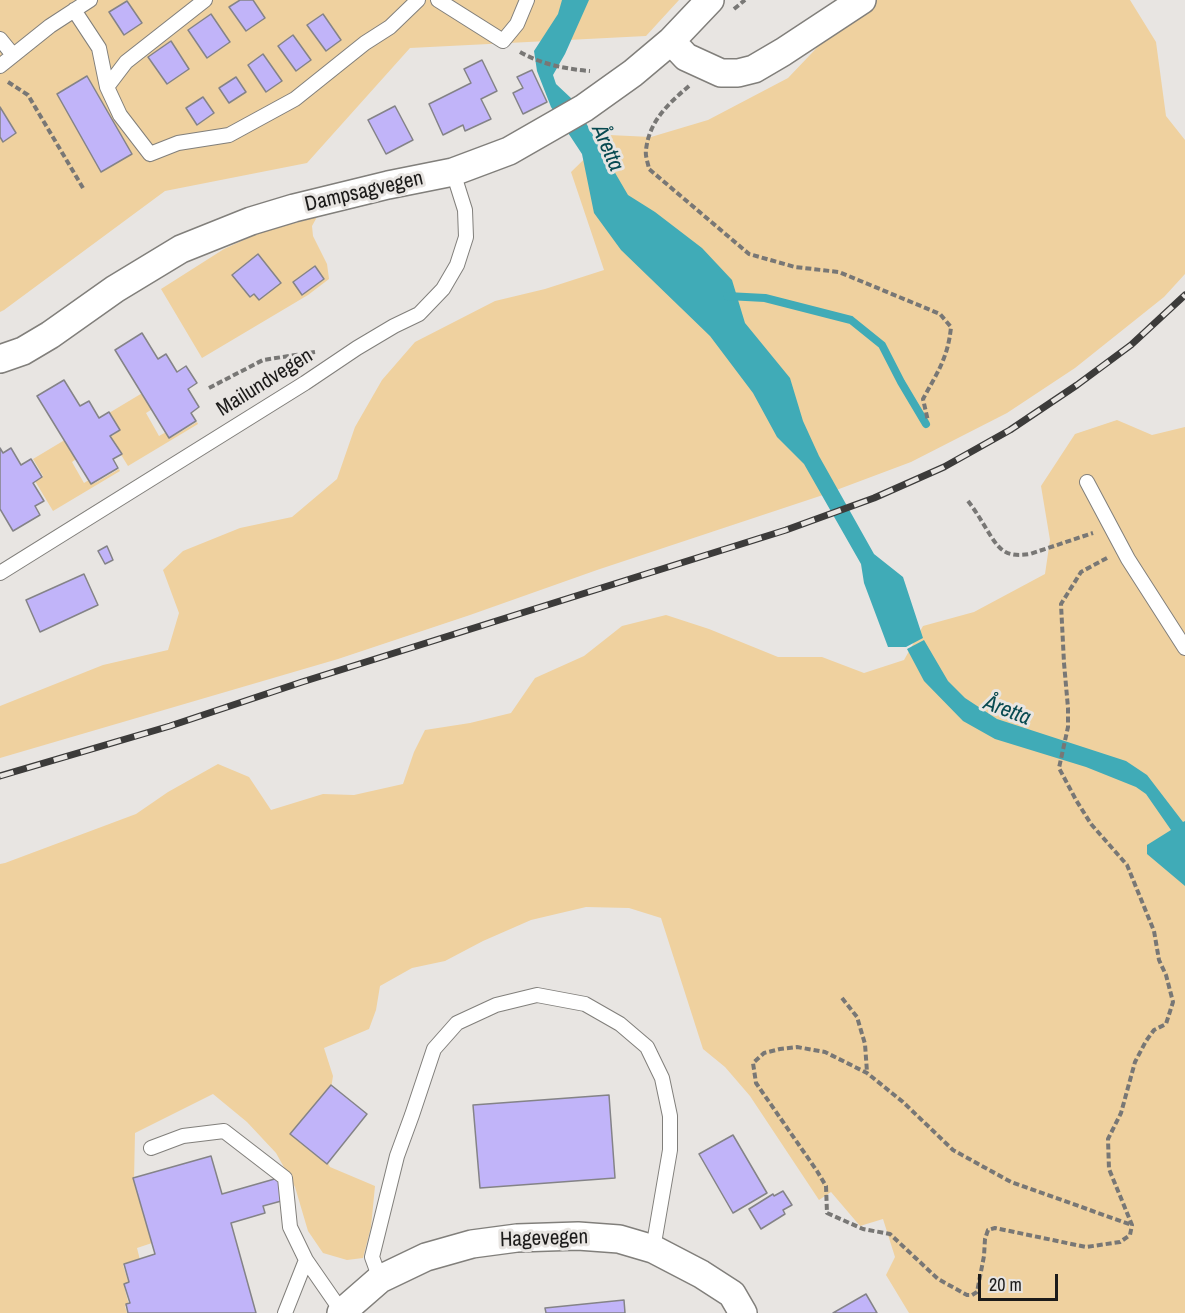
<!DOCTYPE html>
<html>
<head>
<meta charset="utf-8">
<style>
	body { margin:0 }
	#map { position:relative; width:1185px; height:1313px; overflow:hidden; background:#e8e5e2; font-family:"Archivo Narrow",sans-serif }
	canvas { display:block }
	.scale { position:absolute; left:978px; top:1274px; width:80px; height:27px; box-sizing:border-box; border:3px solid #1c1b1a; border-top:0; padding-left:8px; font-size:18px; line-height:21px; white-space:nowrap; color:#1c1b1a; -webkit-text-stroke:4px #e8e5e2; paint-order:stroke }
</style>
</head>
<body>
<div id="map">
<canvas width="1185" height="1313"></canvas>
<div class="scale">20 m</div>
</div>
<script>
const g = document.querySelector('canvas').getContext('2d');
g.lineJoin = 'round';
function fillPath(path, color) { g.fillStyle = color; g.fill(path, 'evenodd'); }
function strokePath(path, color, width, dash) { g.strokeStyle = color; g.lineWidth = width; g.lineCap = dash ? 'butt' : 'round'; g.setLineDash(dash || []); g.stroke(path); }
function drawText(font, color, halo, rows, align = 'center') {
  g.font = font + ' "Archivo Narrow",sans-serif'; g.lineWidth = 6; g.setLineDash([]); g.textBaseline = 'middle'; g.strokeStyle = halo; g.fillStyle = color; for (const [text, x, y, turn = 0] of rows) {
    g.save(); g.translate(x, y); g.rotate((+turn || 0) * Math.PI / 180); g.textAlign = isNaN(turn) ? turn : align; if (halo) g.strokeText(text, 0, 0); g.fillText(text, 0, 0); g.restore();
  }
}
const green = new Path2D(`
	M 0,0 L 679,0 L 646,36 L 410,48 L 307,163 L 165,191 L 4,310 L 0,312 Z
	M 866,0 L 1130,0 L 1156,42 L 1166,116 L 1185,140 L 1185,274 L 1164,297 L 1075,368 L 1007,413 L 911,462 L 823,495 L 597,570 L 470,615 L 338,659 L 0,758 L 0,706 L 103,665 L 168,650 L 179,613 L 163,570 L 183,551 L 240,528 L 292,517 L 337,479 L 355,427 L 382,380 L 415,342 L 495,301 L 545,289 L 604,270 L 571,172 L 609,135 L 651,137 L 708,120 L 788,78 L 850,13 Z
	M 317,217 L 312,226 L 313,236 L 327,264 L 329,279 L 308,295 L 202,358 L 161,289 L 224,249 L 261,232 Z
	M 144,392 L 154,408 L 146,413 L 159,436 L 168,431 L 172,437 L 197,422 L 198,424 L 128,466 L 110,437 L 119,431 L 109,413 Z
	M 1117,420 L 1152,435 L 1185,427 L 1185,1313 L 909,1313 L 886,1275 L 895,1257 L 883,1219 L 860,1226 L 831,1192 L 819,1200 L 750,1096 L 725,1067 L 703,1049 L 661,918 L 629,908 L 586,907 L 531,920 L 483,941 L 445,961 L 412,968 L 380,986 L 376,1010 L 369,1029 L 324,1048 L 333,1076 L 327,1113 L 316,1141 L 330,1167 L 375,1186 L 371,1227 L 363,1258 L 347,1260 L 323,1253 L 308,1231 L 295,1187 L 276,1153 L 247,1122 L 213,1094 L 135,1133 L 134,1180 L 152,1243 L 137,1248 L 140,1260 L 123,1265 L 129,1284 L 124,1286 L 129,1305 L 125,1306 L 127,1313 L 0,1313 L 0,864 L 5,863 L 136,814 L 168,792 L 218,764 L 249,777 L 271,810 L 323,794 L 354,795 L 403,784 L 414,752 L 425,730 L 470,723 L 511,713 L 535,678 L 584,656 L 622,626 L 666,615 L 709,629 L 778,657 L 822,657 L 864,673 L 904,660 L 923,626 L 974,612 L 1045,574 L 1050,540 L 1041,486 L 1075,434 Z
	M 68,438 L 79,457 L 72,462 L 84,483 L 92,478 L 95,483 L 119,469 L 120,471 L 53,511 L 35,481 L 43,476 L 33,459 Z`);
const water = new Path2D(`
	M 562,0 L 589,0 L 565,54 L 553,75 L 556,84 L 572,99 L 628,195 L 655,212 L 702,248 L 732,280 L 745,323 L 790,378 L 803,421 L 819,456 L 874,554 L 903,577 L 923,638 L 906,647 L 888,647 L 864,583 L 861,564 L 804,464 L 777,437 L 753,393 L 710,336 L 621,250 L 594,213 L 582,154 L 551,107 L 537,71 L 534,51 L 558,14 Z
	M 924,640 L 948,681 L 965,698 L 997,719 L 1126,761 L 1147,775 L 1183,822 L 1185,821 L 1185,886 L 1147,854 L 1147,845 L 1171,830 L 1146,794 L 1136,787 L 1086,767 L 995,739 L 963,721 L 924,681 L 907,649 Z`);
const stream = new Path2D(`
	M 727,296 L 765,298 L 851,320 L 882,345 L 901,382 L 926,424`);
const building = new Path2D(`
	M 240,0 L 253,0 L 265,18 L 246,31 L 229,7 Z
	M 127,1 L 142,23 L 124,35 L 109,12 Z
	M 211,14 L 230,42 L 207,58 L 188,30 Z
	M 323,14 L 341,40 L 326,51 L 307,25 Z
	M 293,35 L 311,60 L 296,71 L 278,46 Z
	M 171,41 L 189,69 L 167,84 L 148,57 Z
	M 263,54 L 282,81 L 266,92 L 248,65 Z
	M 482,60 L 497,91 L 481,99 L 491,119 L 465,131 L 463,125 L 443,135 L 429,104 L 471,83 L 464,69 Z
	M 532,70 L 547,102 L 523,114 L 513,93 L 523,88 L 517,77 Z
	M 87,76 L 132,154 L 101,172 L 57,94 Z
	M 236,77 L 246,92 L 229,103 L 219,88 Z
	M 203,97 L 214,113 L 197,125 L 186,108 Z
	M 395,106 L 413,140 L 386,154 L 368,120 Z
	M 0,107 L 16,133 L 3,142 L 0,137 Z
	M 258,254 L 281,283 L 259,300 L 254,294 L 250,297 L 232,275 Z
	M 315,266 L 324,279 L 302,295 L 293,282 Z
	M 142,333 L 158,359 L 166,354 L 177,372 L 186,366 L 197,383 L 188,389 L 199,407 L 191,413 L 196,421 L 169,438 L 115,350 Z
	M 64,380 L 80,406 L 89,401 L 99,418 L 109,412 L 120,430 L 110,436 L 122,454 L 113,459 L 118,468 L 91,484 L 37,396 Z
	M 0,448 L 3,453 L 11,448 L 21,465 L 31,459 L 42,477 L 33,483 L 44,501 L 35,506 L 40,515 L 13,531 L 0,509 Z
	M 107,546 L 113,560 L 105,564 L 98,551 Z
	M 84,574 L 98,605 L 40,632 L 26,600 Z
	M 331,1085 L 367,1114 L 327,1164 L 290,1134 Z
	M 609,1095 L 615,1178 L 480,1188 L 473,1105 Z
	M 733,1135 L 767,1193 L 733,1213 L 699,1154 Z
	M 211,1156 L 222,1194 L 278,1178 L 285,1200 L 263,1206 L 265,1213 L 231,1223 L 256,1313 L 128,1313 L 126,1304 L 130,1303 L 124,1284 L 129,1282 L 124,1264 L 155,1254 L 133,1178 Z
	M 783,1191 L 792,1205 L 783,1210 L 785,1214 L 761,1229 L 749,1209 L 773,1194 L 774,1196 Z
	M 866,1294 L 877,1313 L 833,1313 Z
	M 624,1300 L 625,1313 L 546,1313 L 545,1308 Z`);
const path = new Path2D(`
	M 734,9 L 745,0
	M 520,52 C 541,64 565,69 590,71
	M 8,82 L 28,95 L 83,188
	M 689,86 C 669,103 649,121 646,150 C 645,156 648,163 649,169 L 749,254 L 795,267 L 839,272 L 940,314 L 951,327 C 948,358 937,373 923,399 L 928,421
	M 209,388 L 263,360 L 315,352
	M 968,501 C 975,510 981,520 987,530 C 999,549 1004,558 1030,554 L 1093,533
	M 1107,558 L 1081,572 L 1061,604 L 1064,663 L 1068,708 L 1068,727 L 1059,768 L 1076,800 L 1091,824 L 1127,865 L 1154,931 L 1159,960 L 1166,975 L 1173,1002 L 1166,1024 L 1154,1030 L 1146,1041 L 1135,1062 L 1121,1113 L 1108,1139 L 1109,1169 L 1132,1225 L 1130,1235 L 1120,1242 L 1086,1247 L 995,1228 L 988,1230 L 985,1239 L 984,1256 L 977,1292 L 972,1295 L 967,1295 L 938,1279 L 890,1234 L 863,1229 L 827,1213 L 826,1186 L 817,1171 L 756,1083 L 753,1063 L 764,1053 L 780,1049 L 797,1047 L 825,1052 L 867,1073 L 903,1102 L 953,1150 L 1011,1182 L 1132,1225
	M 842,998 L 857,1017 L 865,1044 L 867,1072`);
const service = new Path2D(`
	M 205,0 L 126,62 L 107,87 L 120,115 L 150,154 L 178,143 L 229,135 L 295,99 L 365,43 L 390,27 L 418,0
	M 438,0 L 503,41 L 517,24 L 527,0
	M 74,10 L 99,48 L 107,87
	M 0,39 L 13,55
	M 0,66 L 50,26 L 90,0
	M 1087,482 L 1128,559 L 1185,648
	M 0,573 L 305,383 L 357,348 L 394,326 L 419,314 L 443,289 L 457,265 L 466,237 L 465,210 L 453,172
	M 151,1148 L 183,1136 L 224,1131 L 285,1178 L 290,1227 L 306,1260 L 342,1312
	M 380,1279 L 372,1257 L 397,1156 L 412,1115 L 434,1049 L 457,1023 L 496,1005 L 537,995 L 585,1004 L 620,1024 L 647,1047 L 662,1078 L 670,1116 L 670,1150 L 653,1249
	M 285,1313 L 306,1260`);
const minor = new Path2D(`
	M 671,41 L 686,57 L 721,73 L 738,73 L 754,69 L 783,52 L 862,0
	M 0,359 L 23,351 L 50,335 L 115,289 L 181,249 L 251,221 L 294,208 L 388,185 L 453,172 L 509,151 L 584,108 L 633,73 L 671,41 L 710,0
	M 341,1313 L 380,1279 L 426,1257 L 472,1244 L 517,1238 L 578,1236 L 619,1239 L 653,1249 L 701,1274 L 732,1294 L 743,1313`);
const rail = new Path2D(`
	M 0,776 L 170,726 L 302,682 L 786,530 L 874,498 L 944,467 L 1010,430 L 1077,385 L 1131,345 L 1185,295`);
const streetNames = [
	["Dampsagvegen",364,192,-13],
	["Mailundvegen",265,383,-32],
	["Hagevegen",544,1239,-2]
];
const waterNames = [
	["Åretta",607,148,66],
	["Åretta",1007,711,21]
];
fillPath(green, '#efd19f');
fillPath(water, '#40abb7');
strokePath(stream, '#40abb7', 8);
fillPath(building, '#c1b4f9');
strokePath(building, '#848387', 1.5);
strokePath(service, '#817f7b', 16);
strokePath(minor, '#817f7b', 30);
strokePath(path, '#787775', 4, [6, 3]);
strokePath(service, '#fff', 14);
strokePath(minor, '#fff', 27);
strokePath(rail, '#3c3b3a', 7);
strokePath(rail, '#e8e5e2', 4.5, [14]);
drawText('21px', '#1c1b1a', '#e8e5e2', streetNames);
drawText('italic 22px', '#074950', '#e8e5e2', waterNames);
</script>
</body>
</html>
